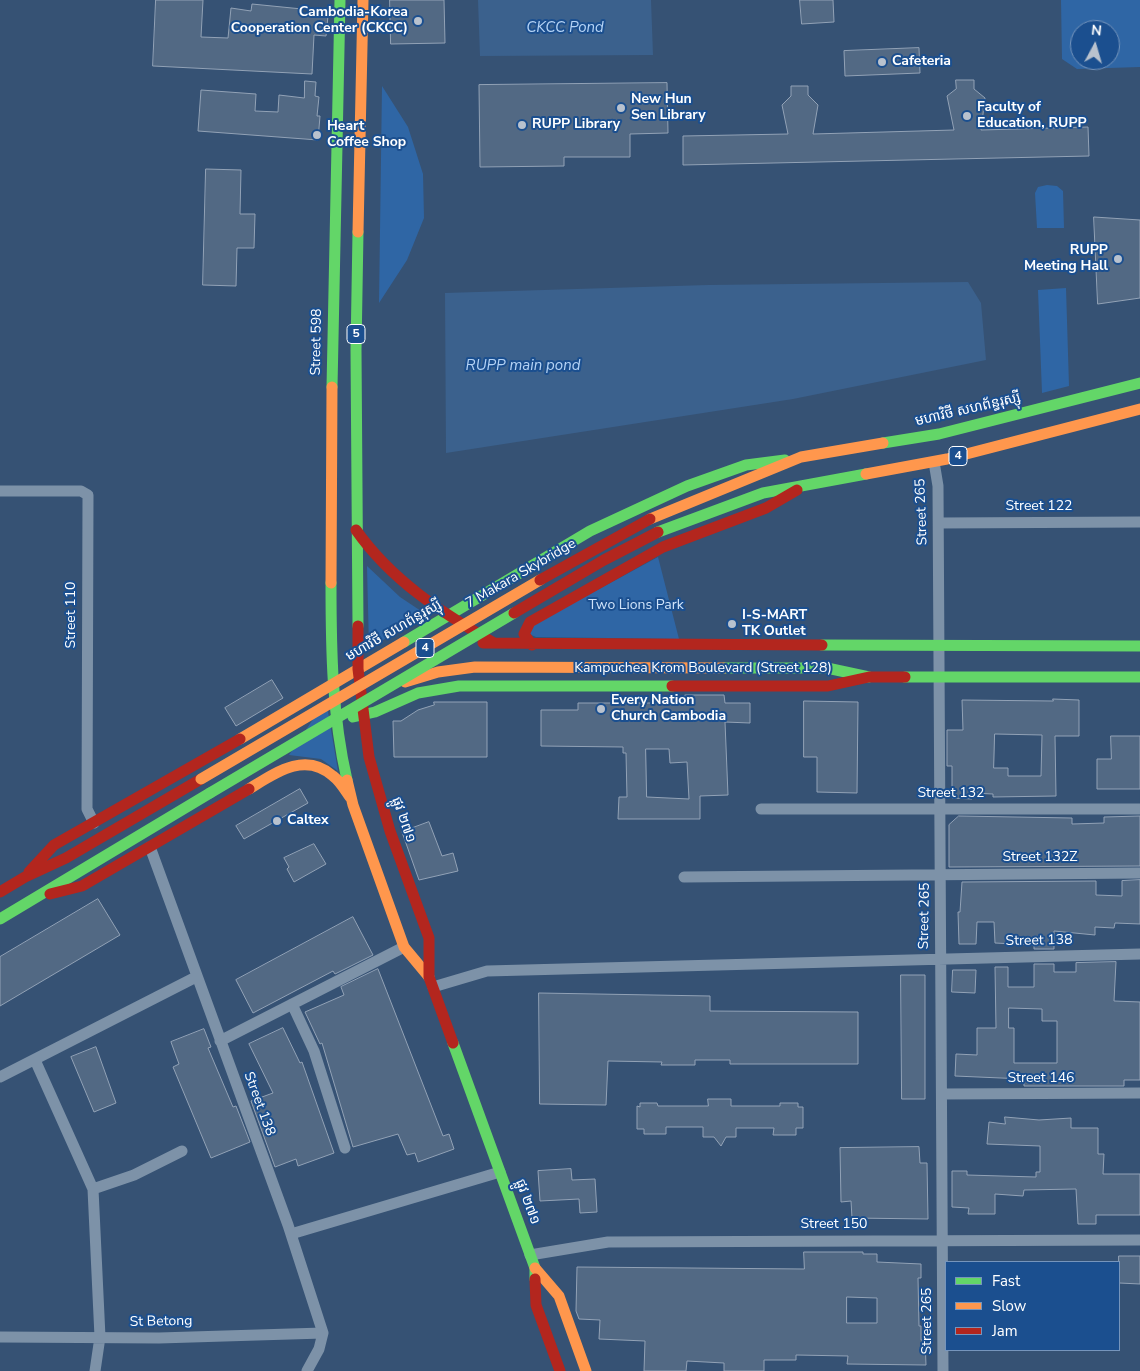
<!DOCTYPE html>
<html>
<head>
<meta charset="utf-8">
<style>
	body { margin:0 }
	#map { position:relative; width:1140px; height:1371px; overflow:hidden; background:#365274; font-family:"Nunito Sans",sans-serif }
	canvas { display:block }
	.legend { position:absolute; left:945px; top:1261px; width:175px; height:90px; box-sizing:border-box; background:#1b4f8f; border:1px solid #7695bc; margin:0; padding:6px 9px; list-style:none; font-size:15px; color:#fff }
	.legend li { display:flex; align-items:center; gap:10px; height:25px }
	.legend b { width:25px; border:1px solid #7695bc }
	.north { position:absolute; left:1070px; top:20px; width:50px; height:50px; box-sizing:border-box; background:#1b4f8f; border:1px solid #7695bc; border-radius:50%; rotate:6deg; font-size:14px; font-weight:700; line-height:20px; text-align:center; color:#fff }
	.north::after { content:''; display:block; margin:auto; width:18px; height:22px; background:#b9c2ce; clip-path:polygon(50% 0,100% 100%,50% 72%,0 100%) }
</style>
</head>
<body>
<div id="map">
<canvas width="1140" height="1371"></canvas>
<ul class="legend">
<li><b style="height:6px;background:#63d668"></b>Fast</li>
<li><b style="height:6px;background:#ff974d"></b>Slow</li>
<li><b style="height:6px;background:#b3261e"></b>Jam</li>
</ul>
<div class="north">N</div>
</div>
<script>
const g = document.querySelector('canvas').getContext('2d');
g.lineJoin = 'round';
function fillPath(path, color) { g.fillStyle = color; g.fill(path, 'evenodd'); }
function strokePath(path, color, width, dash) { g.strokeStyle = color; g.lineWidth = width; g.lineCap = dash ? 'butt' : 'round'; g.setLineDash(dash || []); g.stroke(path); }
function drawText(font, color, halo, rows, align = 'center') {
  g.font = font + ' "Nunito Sans","Noto Sans Khmer",sans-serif'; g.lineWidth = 4; g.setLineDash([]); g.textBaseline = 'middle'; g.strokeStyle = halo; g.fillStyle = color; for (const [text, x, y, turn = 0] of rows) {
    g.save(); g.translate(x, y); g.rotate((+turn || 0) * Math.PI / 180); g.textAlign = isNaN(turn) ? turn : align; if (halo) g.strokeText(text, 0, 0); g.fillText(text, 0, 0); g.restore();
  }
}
const green = new Path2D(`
	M 1061,0 L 1140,0 L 1140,67 L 1077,69 L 1062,59 ZM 1080,30 L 1110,30 L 1110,60 L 1080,60 Z
	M 382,86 L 408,127 L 423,174 L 424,218 L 407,260 L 379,303 Z
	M 1047,185 L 1057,186 L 1063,191 L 1064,228 L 1037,228 L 1035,193 L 1038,187 Z
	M 1066,288 L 1069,386 L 1042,393 L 1038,290 Z
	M 658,557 L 679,639 L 536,637 L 529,634 L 533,625 Z
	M 367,566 L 400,597 L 427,615 L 369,648 Z
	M 326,700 L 338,771 L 321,759 L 289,755 Z`);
const water = new Path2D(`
	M 478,0 L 651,0 L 653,55 L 480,56 Z
	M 968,282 L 981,303 L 986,360 L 793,399 L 446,453 L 445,293 L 708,285 Z`);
const building = new Path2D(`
	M 156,0 L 203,0 L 201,37 L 228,38 L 231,8 L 251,11 L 252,4 L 302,9 L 302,14 L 328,16 L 326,36 L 314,35 L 312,74 L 153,66 Z
	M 390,0 L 444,0 L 445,43 L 391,44 Z
	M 800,0 L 833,0 L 834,22 L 802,24 Z
	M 919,48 L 920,73 L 845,76 L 844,51 Z
	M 956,80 L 974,80 L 974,89 L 985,98 L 981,130 L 1088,127 L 1089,156 L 683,165 L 683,136 L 788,134 L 782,105 L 791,96 L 791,86 L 808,86 L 808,95 L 818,105 L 813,134 L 954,130 L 947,96 L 956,89 Z
	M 305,81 L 316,82 L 315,96 L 319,97 L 317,116 L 320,116 L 318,140 L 198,131 L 201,90 L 256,94 L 255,111 L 278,112 L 279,95 L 304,98 Z
	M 667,83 L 668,133 L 630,134 L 630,157 L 564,157 L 564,166 L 480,167 L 479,85 Z
	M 206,169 L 241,170 L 240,214 L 255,214 L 254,248 L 237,248 L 236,286 L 203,285 Z
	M 1094,217 L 1140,220 L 1140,298 L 1098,304 Z
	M 272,680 L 283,698 L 236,726 L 225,708 Z
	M 685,695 L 724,695 L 725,703 L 750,703 L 750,723 L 725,722 L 728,795 L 700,796 L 700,819 L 618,819 L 619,797 L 627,797 L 626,753 L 623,753 L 623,747 L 541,746 L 541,710 L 578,710 L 578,703 L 674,703 L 674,698 L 685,698 ZM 646,749 L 669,749 L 670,763 L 687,762 L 689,799 L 647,797 Z
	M 1053,699 L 1079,700 L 1079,736 L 1055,736 L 1056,796 L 993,797 L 993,794 L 972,793 L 972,799 L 952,798 L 952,766 L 947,766 L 947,730 L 963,730 L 962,700 L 1053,701 ZM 995,734 L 1042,735 L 1041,776 L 1008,776 L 1008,768 L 994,768 Z
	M 804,701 L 858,702 L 857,793 L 817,792 L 817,757 L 804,757 Z
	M 434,702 L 487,702 L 487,757 L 394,757 L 393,721 L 401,721 L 418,710 L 434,705 Z
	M 1111,736 L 1140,736 L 1140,789 L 1097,789 L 1097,759 L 1111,759 Z
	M 300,789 L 308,803 L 244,839 L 236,826 Z
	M 959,816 L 1072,818 L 1072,824 L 1104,823 L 1104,817 L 1140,816 L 1140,866 L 949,867 L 949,825 Z
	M 429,822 L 442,856 L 453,853 L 458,871 L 419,880 L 402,832 Z
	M 314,844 L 326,864 L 294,882 L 287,869 L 289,867 L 284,858 Z
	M 1140,880 L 1140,924 L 1115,923 L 1114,928 L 1095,927 L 1095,935 L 1054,931 L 1054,949 L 1034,949 L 1034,945 L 995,943 L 994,922 L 977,922 L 976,944 L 959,944 L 958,912 L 960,912 L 962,882 L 1096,881 L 1096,895 L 1122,896 L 1122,881 Z
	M 98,899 L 120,935 L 0,1006 L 0,957 Z
	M 353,917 L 373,955 L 335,974 L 333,971 L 253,1013 L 236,980 Z
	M 1116,962 L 1114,1001 L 1140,1002 L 1140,1080 L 1124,1080 L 1124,1086 L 1024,1086 L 1024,1079 L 955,1076 L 956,1054 L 977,1055 L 977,1028 L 996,1028 L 995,967 L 1008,967 L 1008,987 L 1034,987 L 1034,964 L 1054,964 L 1054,972 L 1076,972 L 1076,963 ZM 1009,1008 L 1042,1009 L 1042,1021 L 1057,1021 L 1057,1063 L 1014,1063 L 1014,1028 L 1009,1028 Z
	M 378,969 L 443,1136 L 449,1134 L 454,1149 L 418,1162 L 415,1153 L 407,1155 L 398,1134 L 353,1147 L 322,1043 L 320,1044 L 305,1012 L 344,995 L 341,987 Z
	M 953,970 L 976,970 L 975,993 L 952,992 Z
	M 901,975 L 925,975 L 925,1099 L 902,1099 Z
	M 539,993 L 710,996 L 710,1011 L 858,1012 L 858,1064 L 730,1064 L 730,1060 L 695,1060 L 695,1065 L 661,1065 L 662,1062 L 608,1061 L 606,1105 L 540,1104 Z
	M 283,1028 L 300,1063 L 302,1062 L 334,1153 L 298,1166 L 296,1159 L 275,1167 L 251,1101 L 273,1093 L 249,1044 Z
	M 204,1029 L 211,1047 L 208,1048 L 233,1107 L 236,1106 L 250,1142 L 211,1158 L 173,1067 L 179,1064 L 171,1042 Z
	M 96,1047 L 116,1103 L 94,1112 L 71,1057 Z
	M 708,1099 L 731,1099 L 731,1106 L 780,1106 L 780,1103 L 798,1103 L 798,1107 L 803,1107 L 803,1128 L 796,1128 L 796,1135 L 773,1135 L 774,1128 L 736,1128 L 736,1137 L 726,1137 L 721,1146 L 714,1137 L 703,1137 L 703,1127 L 666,1127 L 666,1134 L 644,1134 L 644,1129 L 637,1129 L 637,1106 L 640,1107 L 640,1103 L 657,1103 L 658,1106 L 708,1106 Z
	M 1005,1117 L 1039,1120 L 1071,1118 L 1071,1128 L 1098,1128 L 1098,1154 L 1104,1154 L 1103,1174 L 1140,1174 L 1140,1215 L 1096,1215 L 1096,1224 L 1078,1224 L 1076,1189 L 1024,1190 L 1023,1196 L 995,1194 L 995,1214 L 968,1214 L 969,1208 L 952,1207 L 952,1171 L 967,1171 L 967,1175 L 1036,1177 L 1036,1172 L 1040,1172 L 1040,1146 L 987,1144 L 989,1122 L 1005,1124 Z
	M 919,1147 L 920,1163 L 927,1163 L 928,1219 L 852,1218 L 851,1201 L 841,1202 L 840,1148 Z
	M 571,1169 L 572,1180 L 595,1179 L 597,1212 L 580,1213 L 579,1199 L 540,1201 L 538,1171 Z
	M 804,1252 L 863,1252 L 863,1254 L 877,1254 L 877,1262 L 921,1264 L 921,1278 L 918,1278 L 919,1326 L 921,1326 L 921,1340 L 925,1340 L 926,1365 L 847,1364 L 848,1356 L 796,1355 L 796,1360 L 764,1360 L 764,1371 L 724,1371 L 724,1363 L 687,1361 L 686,1371 L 644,1371 L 645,1341 L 599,1339 L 600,1320 L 579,1319 L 576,1311 L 577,1267 L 804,1269 ZM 847,1297 L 877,1298 L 877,1323 L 847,1323 Z
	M 1119,1256 L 1140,1256 L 1140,1284 L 1119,1283 Z`);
const street = new Path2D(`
	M 934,462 L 938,486 L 943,1371
	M 0,491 L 81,491 L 88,495 L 87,809 L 94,823
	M 939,523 L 1140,522
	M 761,809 L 1140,809
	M 150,847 L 288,1225 L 323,1333 L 319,1349 L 307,1371
	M 684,877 L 1140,873
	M 433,987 L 487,971 L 1140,954
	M 292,1004 L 314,1051 L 345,1148
	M 220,1041 L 404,947
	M 35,1060 L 93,1189 L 100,1337 L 95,1371
	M 0,1077 L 196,977
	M 942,1094 L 1140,1093
	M 93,1189 L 134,1175 L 182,1151
	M 291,1234 L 500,1172
	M 530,1255 L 608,1242 L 1140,1240
	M 0,1337 L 159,1338 L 323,1333`);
const fast = new Path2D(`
	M 332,387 L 340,0
	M 883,443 L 939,434 L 1140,383
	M 658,532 L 763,493 L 866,474
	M 331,583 C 331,650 332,715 347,780
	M 358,626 L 356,350 L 358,232
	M 404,642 L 590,531 L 687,486 L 746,465 L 785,460
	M 822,645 L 1140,646
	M 724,668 L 827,668 L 869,677
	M 905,677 L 1140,677
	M 353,717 L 375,712 L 418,693 L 459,686 L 672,686
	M 0,919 L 210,793
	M 453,1043 L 535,1268 L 535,1279`);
const slow = new Path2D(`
	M 358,232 L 363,0
	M 866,474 L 947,459 L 1140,409
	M 650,519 L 801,457 L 883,443
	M 331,583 L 332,387
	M 405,682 L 438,672 L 475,667 L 724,668
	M 240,739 L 404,642
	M 347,780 L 353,805 L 404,947 L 429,977
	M 249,789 C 275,773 305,751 333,776 C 340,781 345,790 350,797
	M 535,1268 L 559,1296 L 586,1371`);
const jam = new Path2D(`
	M 356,530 C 392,581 441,612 494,643
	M 358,626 L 358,669 L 369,757 L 390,831 L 429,938 L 429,977 L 453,1043
	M 483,643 L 822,645
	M 532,645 L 524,634 L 530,622 L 663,547 L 766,508 L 797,490
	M 672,686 L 828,686 L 869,677 L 905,677
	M 29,872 L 54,845 L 240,739
	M 0,892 L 25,877 L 66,858 L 201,779
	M 50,894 L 82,886 L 249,789
	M 535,1279 L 536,1305 L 560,1371`);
const fastBridge = new Path2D(`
	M 210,793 L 514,613`);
const slowBridge = new Path2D(`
	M 201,779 L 540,580`);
const jamBridge = new Path2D(`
	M 540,580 L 650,519
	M 514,613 L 604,560 L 658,532`);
const markers = [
	[418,21,5,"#b9c2ce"],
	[882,62,5,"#b9c2ce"],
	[621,108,5,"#b9c2ce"],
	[967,116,5,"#b9c2ce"],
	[522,125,5,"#b9c2ce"],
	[317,135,5,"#b9c2ce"],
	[1118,259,5,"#b9c2ce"],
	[732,624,5,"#b9c2ce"],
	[601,709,5,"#b9c2ce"],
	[277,821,5,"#b9c2ce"]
];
const shields = [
	[356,334,18],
	[958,456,18],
	[425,648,18]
];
const shieldNames = [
	["5",356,334],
	["4",958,456],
	["4",425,648]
];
const poiNames = [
	["Cambodia-Korea",408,13,"right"],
	["Cooperation Center (CKCC)",408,29,"right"],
	["Cafeteria",892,62],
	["New Hun",631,100],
	["Sen Library",631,116],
	["Faculty of",977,108],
	["Education, RUPP",977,124],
	["RUPP Library",532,125],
	["Heart",327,127],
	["Coffee Shop",327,143],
	["RUPP",1108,251,"right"],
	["Meeting Hall",1108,267,"right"],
	["I-S-MART",742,616],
	["TK Outlet",742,632],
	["Every Nation",611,701],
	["Church Cambodia",611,717],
	["Caltex",287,821]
];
const streetNames = [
	["Street 598",317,342,-89],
	["មហាវិថី សហព័ន្ធរុស្ស៊ី",968,410,-13],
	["Street 122",1039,507],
	["Street 265",922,512,-92],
	["7 Makara Skybridge",521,574,-30],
	["Street 110",72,615,-90],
	["មហាវិថី សហព័ន្ធរុស្ស៊ី",394,631,-30],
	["Kampuchea Krom Boulevard (Street 128)",703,669],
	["Street 132",951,794],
	["ផ្លូវ ២៧១",403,820,71],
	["Street 132Z",1040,858],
	["Street 265",925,916,-89],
	["Street 138",1039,941,-1],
	["Street 146",1041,1079],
	["Street 138",259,1104,70],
	["ផ្លូវ ២៧១",527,1202,70],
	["Street 150",834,1225],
	["Street 265",928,1321,-90],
	["St Betong",161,1322,-1]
];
const parkNames = [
	["Two Lions Park",636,606]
];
const waterNames = [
	["CKCC Pond",565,28],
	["RUPP main pond",523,366]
];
fillPath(green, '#2f66a5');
fillPath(water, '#3b618d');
fillPath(building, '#526984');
strokePath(building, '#92a2b6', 1);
strokePath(street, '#7d92a8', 11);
strokePath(fast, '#63d668', 11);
strokePath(slow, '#ff974d', 11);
strokePath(jam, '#b3261e', 11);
strokePath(fastBridge, '#63d668', 11);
strokePath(slowBridge, '#ff974d', 11);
strokePath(jamBridge, '#b3261e', 11);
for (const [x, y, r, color] of markers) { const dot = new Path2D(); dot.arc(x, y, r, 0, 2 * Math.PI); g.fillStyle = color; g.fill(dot); strokePath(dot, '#1b4f8f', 2); }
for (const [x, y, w] of shields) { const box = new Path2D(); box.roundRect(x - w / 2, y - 9.5, w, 19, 4); g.fillStyle = '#1b4f8f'; g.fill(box); strokePath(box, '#fff', 1); }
drawText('bold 12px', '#fff', null, shieldNames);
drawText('bold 14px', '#fff', '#1b4f8f', poiNames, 'left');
drawText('14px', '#fff', '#1b4f8f', streetNames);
drawText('14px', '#cfe3fa', '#1b4f8f', parkNames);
drawText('italic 15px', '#b5d3f5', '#1b4f8f', waterNames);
</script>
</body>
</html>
